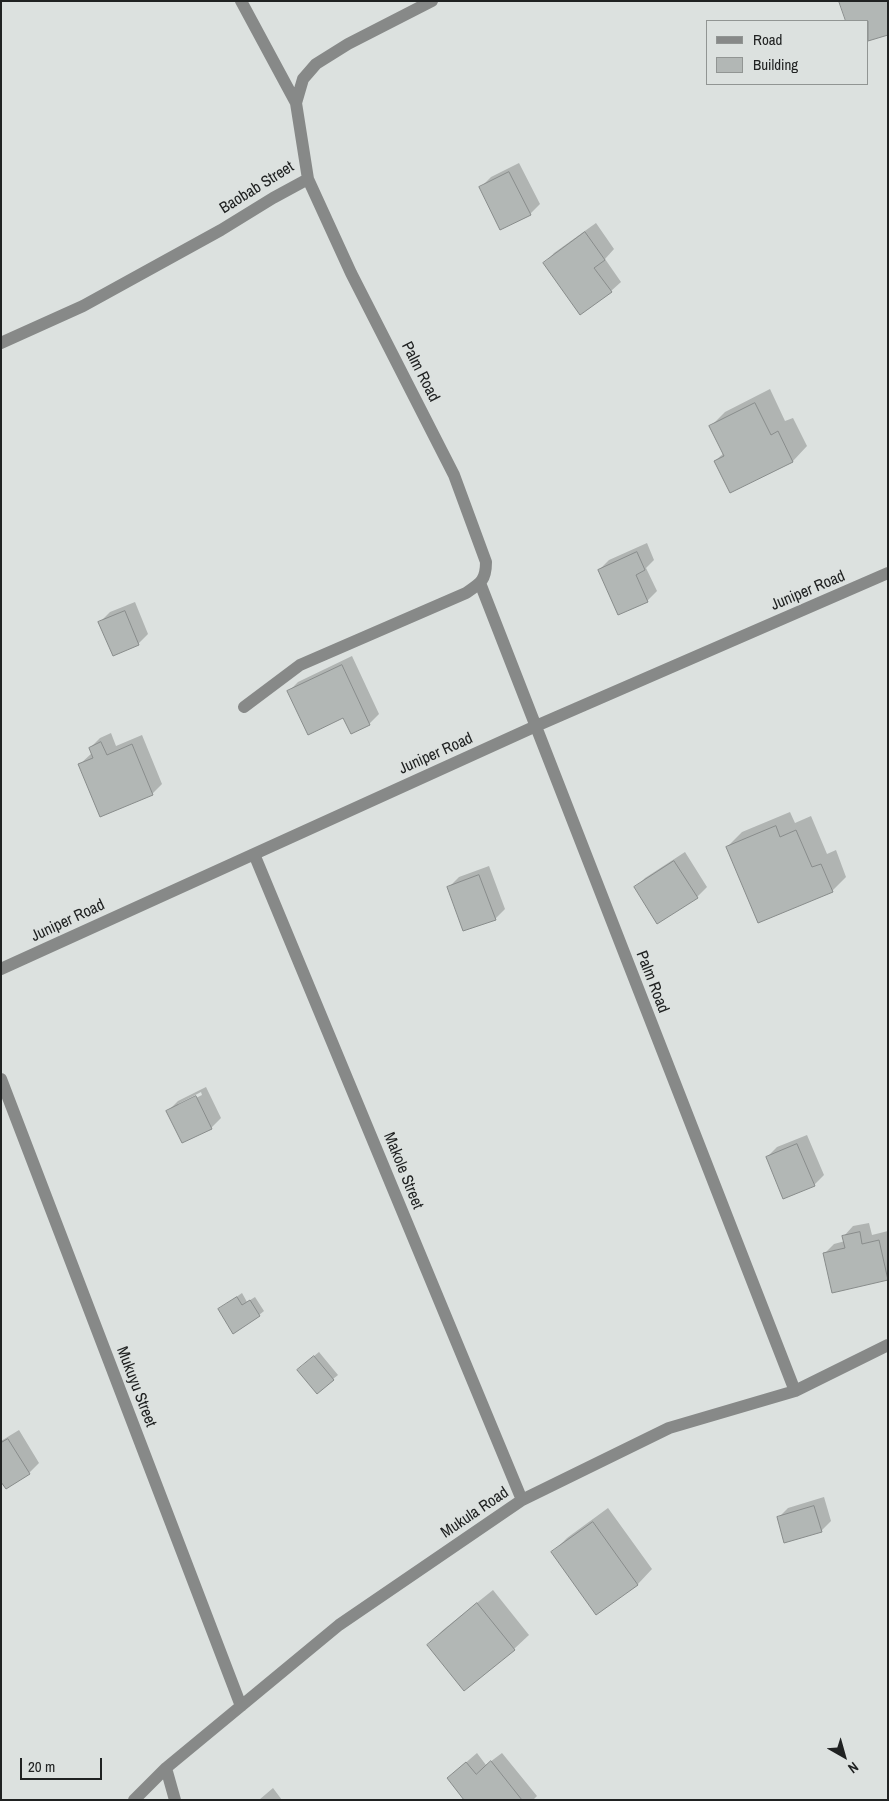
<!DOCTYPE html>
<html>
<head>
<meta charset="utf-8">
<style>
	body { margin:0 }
	#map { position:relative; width:889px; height:1801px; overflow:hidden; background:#dce1df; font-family:"Archivo Narrow",sans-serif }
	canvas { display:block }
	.frame { position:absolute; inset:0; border:2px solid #202222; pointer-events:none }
	.legend { position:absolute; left:706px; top:20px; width:162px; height:65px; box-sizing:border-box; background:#dce1df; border:1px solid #919593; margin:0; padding:6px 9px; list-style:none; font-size:15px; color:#202222 }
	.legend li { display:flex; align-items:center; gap:10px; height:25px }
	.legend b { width:25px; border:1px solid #919593 }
	.north { position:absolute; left:819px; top:1731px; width:50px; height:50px; -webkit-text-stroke:4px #dce1df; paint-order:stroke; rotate:142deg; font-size:14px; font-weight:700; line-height:20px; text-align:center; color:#202222 }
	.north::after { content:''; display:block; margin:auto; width:18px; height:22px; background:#202222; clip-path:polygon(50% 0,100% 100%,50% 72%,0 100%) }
	.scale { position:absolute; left:20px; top:1758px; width:82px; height:22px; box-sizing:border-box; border:2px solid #202222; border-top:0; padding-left:6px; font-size:15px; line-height:18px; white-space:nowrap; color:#202222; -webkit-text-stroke:4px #dce1df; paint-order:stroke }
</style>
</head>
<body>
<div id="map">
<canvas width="889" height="1801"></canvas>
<div class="frame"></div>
<ul class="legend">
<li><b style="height:6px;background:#878988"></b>Road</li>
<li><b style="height:14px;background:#b2b7b5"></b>Building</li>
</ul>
<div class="north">N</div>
<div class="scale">20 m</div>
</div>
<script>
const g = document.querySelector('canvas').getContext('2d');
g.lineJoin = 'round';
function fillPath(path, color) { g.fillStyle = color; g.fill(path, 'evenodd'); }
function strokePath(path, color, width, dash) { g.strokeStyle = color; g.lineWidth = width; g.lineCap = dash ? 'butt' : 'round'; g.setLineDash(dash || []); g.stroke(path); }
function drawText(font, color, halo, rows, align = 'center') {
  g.font = font + ' "Archivo Narrow",sans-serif'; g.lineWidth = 4.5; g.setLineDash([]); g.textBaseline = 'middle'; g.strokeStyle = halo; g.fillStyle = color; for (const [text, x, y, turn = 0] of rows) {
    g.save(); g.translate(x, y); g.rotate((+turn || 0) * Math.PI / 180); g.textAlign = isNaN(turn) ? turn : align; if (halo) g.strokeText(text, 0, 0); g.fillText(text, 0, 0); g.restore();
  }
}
const shadow = new Path2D(`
	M 519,163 L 540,204 L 530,214 L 481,187 L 491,177 Z
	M 596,223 L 614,249 L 605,259 L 621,282 L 611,291 L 545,263 L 554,253 Z
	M 770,389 L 785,421 L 793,418 L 807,446 L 793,461 L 731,491 L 715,461 L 724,453 L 711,426 L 725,412 Z
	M 647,543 L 654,560 L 646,568 L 657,591 L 647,601 L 599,570 L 609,560 Z
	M 135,602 L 148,634 L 138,644 L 100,622 L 110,612 Z
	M 352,656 L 379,714 L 369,724 L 344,716 L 289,691 L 298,682 Z
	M 111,733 L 116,746 L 142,735 L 162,784 L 152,794 L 79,765 L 92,753 L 90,748 L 100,738 Z
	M 790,812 L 795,823 L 811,816 L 827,854 L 836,850 L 846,877 L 832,891 L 727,847 L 742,832 Z
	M 685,852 L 707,887 L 697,897 L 635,888 L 645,878 Z
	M 489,866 L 505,909 L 495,919 L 449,887 L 459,877 Z
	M 206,1087 L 221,1118 L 211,1128 L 168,1111 L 178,1101 ZM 201,1092 L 202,1095 L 178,1107 L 178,1104 Z
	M 807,1135 L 824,1175 L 814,1185 L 767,1157 L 777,1147 Z
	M 869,1223 L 872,1235 L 888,1231 L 888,1279 L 833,1291 L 824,1254 L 834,1244 L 845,1241 L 844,1236 L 853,1226 Z
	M 242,1293 L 247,1302 L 255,1297 L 264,1311 L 259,1315 L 219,1309 Z
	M 319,1352 L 338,1375 L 333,1379 L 303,1365 Z
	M 19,1430 L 39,1463 L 29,1473 L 1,1480 L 1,1441 Z
	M 824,1497 L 831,1521 L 821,1531 L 778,1518 L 788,1508 Z
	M 608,1508 L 652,1569 L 638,1584 L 597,1614 L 553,1552 L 567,1538 Z
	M 493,1590 L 529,1635 L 514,1649 L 428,1645 L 443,1630 Z
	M 477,1753 L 486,1765 L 502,1753 L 537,1796 L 533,1800 L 466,1800 L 448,1778 Z
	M 273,1788 L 282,1800 L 259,1800 Z`);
const building = new Path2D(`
	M 839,1 L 888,1 L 888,35 L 868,41 L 868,21 L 846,21 Z
	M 509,172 L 531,215 L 500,230 L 479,187 Z
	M 585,232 L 605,260 L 594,268 L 612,292 L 580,315 L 543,263 Z
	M 755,403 L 771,435 L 778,431 L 793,462 L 730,493 L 714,461 L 724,456 L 709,426 Z
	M 637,552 L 645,570 L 636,575 L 648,602 L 618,615 L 598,570 Z
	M 125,611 L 139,645 L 113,656 L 98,622 Z
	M 342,665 L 370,725 L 351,734 L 343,718 L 308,735 L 287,691 Z
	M 101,742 L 107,755 L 132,744 L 153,795 L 100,817 L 78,764 L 93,758 L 89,748 Z
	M 776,826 L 780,837 L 796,830 L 812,867 L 821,864 L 833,892 L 758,923 L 726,847 Z
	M 674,861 L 698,898 L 657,924 L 634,887 Z
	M 479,875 L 496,920 L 463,931 L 447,887 Z
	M 196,1096 L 212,1129 L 182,1143 L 166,1111 Z
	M 797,1144 L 815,1186 L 783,1199 L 766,1157 Z
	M 860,1232 L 862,1244 L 879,1240 L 888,1280 L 832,1293 L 823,1253 L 845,1248 L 842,1236 Z
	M 237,1297 L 242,1305 L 250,1300 L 260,1316 L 233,1334 L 218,1309 Z
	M 314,1356 L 334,1380 L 317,1394 L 297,1370 Z
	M 8,1439 L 30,1474 L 6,1489 L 1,1482 L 1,1443 Z
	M 814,1506 L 822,1532 L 784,1543 L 777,1517 Z
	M 593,1522 L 638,1585 L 596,1615 L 551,1552 Z
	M 477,1603 L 515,1650 L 464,1691 L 427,1645 Z
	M 491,1761 L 522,1800 L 464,1800 L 447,1778 L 466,1762 L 476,1774 Z`);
const street = new Path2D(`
	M 241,1 L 296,103
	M 1,343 L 83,306 L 221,230 L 273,198 L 308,179 L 296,103 L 303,79 L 316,64 L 348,44 L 432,1
	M 480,583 L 795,1391
	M 244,707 L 300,665 L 466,593 C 481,583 486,580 486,562 L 454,475 L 351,273 L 308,179
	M 254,854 L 522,1500
	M 1,969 L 536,726 L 888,573
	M 1,1079 L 241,1706
	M 166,1768 L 175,1800
	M 134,1800 L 166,1768 L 339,1625 L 522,1500 L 669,1428 L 795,1391 L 888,1345`);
const streetNames = [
	["Baobab Street",257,188,-32],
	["Palm Road",420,372,63],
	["Juniper Road",808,591,-23],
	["Juniper Road",436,754,-24],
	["Juniper Road",68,921,-25],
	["Palm Road",652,982,69],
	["Makole Street",403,1171,68],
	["Mukuyu Street",136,1387,69],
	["Mukula Road",475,1513,-34]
];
fillPath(shadow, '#0003');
fillPath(building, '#b2b7b5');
strokePath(building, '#888c8b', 1);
strokePath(street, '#878988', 12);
drawText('16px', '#202222', '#dce1df', streetNames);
</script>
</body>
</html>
